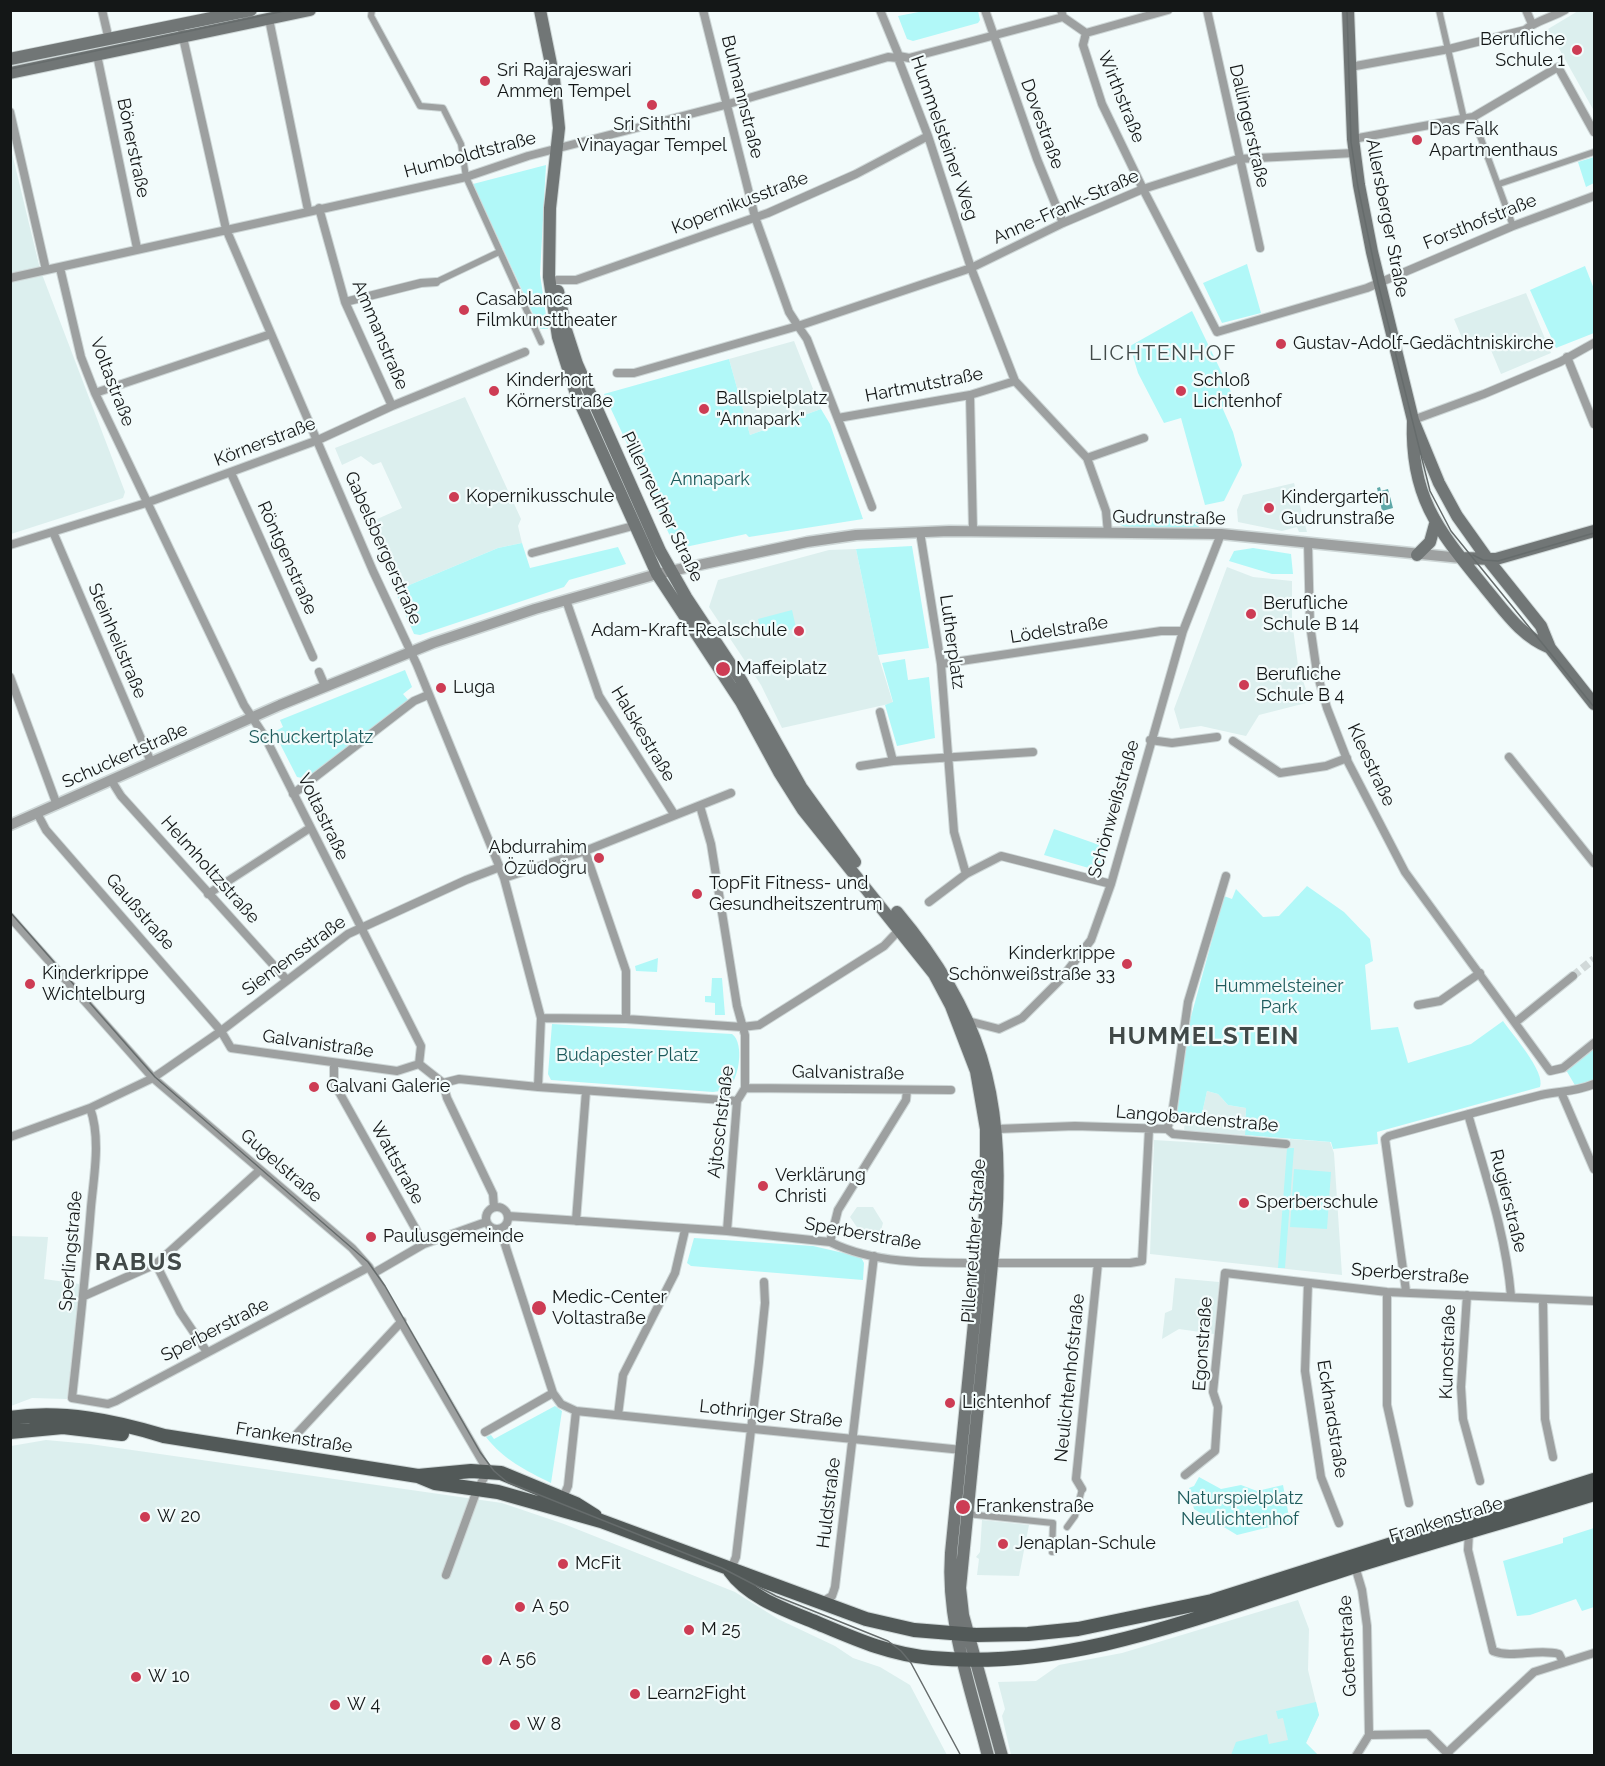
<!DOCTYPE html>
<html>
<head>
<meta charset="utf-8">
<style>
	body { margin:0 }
	#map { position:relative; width:1605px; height:1766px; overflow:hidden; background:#f2fbfb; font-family:Raleway,sans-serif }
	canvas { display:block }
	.frame { position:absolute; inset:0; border:12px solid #141717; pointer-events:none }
</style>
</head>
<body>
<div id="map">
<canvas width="1605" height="1766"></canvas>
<div class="frame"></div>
</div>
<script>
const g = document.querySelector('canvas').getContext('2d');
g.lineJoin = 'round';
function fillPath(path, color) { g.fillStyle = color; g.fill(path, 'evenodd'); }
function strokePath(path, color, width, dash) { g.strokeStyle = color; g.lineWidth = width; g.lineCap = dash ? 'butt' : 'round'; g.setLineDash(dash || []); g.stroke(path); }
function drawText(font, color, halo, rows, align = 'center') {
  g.font = font + ' Raleway,sans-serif'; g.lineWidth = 4.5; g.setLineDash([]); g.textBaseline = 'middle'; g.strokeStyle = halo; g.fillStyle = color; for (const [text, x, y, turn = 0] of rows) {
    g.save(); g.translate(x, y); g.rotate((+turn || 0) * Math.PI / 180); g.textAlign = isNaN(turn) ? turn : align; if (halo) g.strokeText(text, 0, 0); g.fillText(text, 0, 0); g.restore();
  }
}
const built = new Path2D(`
	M 1578,11 L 1594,11 L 1594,111 L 1548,29 Z
	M 10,145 L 40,269 L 125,492 L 123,498 L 11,534 Z
	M 1526,293 L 1551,353 L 1501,374 L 1488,343 L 1467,350 L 1454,319 Z
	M 794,341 L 821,409 L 750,435 L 729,359 Z
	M 465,397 L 521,519 L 518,526 L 522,543 L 498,548 L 395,591 L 366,524 L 402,508 L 381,462 L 373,465 L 361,456 L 342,465 L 335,448 Z
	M 1294,483 L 1307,532 L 1299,532 L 1297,527 L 1282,531 L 1238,522 L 1237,510 L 1243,495 Z
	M 856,549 L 878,655 L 893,703 L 782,728 L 761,685 L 709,607 L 718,580 L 829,550 Z
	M 1227,567 L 1253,577 L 1292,581 L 1292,621 L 1298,665 L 1310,702 L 1259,715 L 1246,736 L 1201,726 L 1180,729 L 1174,709 Z
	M 1207,1091 L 1218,1094 L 1228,1105 L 1246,1108 L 1245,1135 L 1184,1131 L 1185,1117 L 1201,1118 Z
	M 1290,1139 L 1330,1142 L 1334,1153 L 1342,1275 L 1150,1254 L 1154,1140 L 1285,1148 Z
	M 857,1207 L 873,1207 L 883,1223 L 878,1241 L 865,1239 L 850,1217 Z
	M 11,1236 L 48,1237 L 44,1279 L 80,1284 L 67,1399 L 32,1398 L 11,1406 Z
	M 1175,1278 L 1219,1282 L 1214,1334 L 1179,1329 L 1162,1339 L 1165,1313 L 1172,1310 Z
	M 46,1440 L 90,1444 L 502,1503 L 564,1524 L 735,1592 L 778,1619 L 835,1646 L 853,1658 L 880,1667 L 910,1685 L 947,1755 L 11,1756 L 11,1446 Z
	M 982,1520 L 1029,1525 L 1019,1576 L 977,1575 L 979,1559 L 976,1557 L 980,1552 Z
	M 1298,1600 L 1309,1629 L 1308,1670 L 1319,1715 L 1306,1743 L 1318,1755 L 1011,1755 L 1002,1716 L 1005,1709 L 998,1682 L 1036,1681 L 1059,1665 L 1122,1653 Z`);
const green = new Path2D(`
	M 924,11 L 978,11 L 980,20 L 978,23 L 913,41 L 907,39 L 898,16 Z
	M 1594,157 L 1594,183 L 1586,187 L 1578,162 Z
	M 546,165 L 540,274 L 548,329 L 540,329 L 473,184 Z
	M 1247,264 L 1261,313 L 1222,323 L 1203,283 Z
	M 1585,266 L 1594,289 L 1594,333 L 1556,348 L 1530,290 Z
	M 1192,311 L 1233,396 L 1227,398 L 1230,404 L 1222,407 L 1233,432 L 1242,465 L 1224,501 L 1205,505 L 1181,418 L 1164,423 L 1138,373 L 1130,346 Z
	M 729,359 L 750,435 L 821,409 L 830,424 L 863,519 L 749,537 L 746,534 L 676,549 L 604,394 Z
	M 1197,512 L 1199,513 L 1199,527 L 1125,527 L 1116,523 Z
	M 522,543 L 530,568 L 618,547 L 626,564 L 569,580 L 564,587 L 420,635 L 414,634 L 395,591 L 498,548 Z
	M 912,546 L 929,648 L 878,655 L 856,549 Z
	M 1253,548 L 1291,554 L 1293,574 L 1272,574 L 1229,561 L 1234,551 Z
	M 792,610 L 796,628 L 762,638 L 758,619 Z
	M 905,659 L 908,680 L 929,677 L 935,738 L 897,746 L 885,705 L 893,702 L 882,663 Z
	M 405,670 L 412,687 L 403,694 L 409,701 L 307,779 L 297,777 L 274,732 L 283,727 L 280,720 Z
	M 1054,829 L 1105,847 L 1099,871 L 1044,855 Z
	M 1307,886 L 1344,912 L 1370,939 L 1373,961 L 1365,965 L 1371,1030 L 1398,1027 L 1408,1063 L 1471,1044 L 1503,1021 C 1512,1034 1546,1072 1540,1087 L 1377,1132 L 1378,1144 L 1333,1149 L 1331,1142 L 1245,1135 L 1246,1108 L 1228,1105 L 1218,1094 L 1207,1091 L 1201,1118 L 1175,1119 L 1189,1024 L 1224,896 L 1232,899 L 1236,889 L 1263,917 L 1279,916 Z
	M 658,958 L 657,972 L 636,971 L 635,966 Z
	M 712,978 L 722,978 L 725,1015 L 715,1015 L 715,1003 L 705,1002 L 705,996 L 711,996 Z
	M 552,1024 L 732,1034 C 745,1043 739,1081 727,1090 L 713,1092 L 551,1080 L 548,1074 Z
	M 1594,1047 L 1594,1080 L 1576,1087 L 1566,1070 Z
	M 1287,1148 L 1294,1148 L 1285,1268 L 1278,1268 Z
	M 1294,1169 L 1331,1172 L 1327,1229 L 1290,1227 Z
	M 694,1238 L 813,1246 L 861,1257 L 864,1263 L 863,1280 L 691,1266 L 687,1263 Z
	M 555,1406 L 562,1411 L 551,1483 C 525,1470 504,1460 486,1437 L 491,1435 L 494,1439 Z
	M 1199,1477 L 1221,1489 L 1241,1485 L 1257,1491 L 1283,1485 L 1290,1522 L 1237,1535 L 1194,1509 L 1189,1488 L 1194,1486 Z
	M 1594,1528 L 1594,1607 L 1582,1611 L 1576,1599 L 1530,1615 L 1517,1616 L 1503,1561 L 1563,1543 L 1563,1538 Z
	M 1316,1702 L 1319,1715 L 1306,1743 L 1318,1755 L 1231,1755 L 1236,1742 L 1267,1734 L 1269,1744 L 1288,1740 L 1283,1718 L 1278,1719 L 1276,1711 Z`);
const water = new Path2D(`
	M 1380,487 L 1381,491 L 1388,489 L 1393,508 L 1382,511 L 1377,488 Z`);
const minorTunnel = new Path2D(`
	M 1573,976 L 1594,959`);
const pedestrian = new Path2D(`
	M 372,10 L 371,16 L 420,106 L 443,108 L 461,144 L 466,177 L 541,342
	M 1439,10 L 1464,119
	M 1473,117 L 1513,226
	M 1499,184 L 1594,152
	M 436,282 L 499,252
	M 967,1514 L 1053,1523 L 1052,1552
	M 1067,1527 L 1075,1516 L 1082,1489`);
const minor = new Path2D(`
	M 102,10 L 109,40
	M 703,10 L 755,217 L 789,312 L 798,326 L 971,268 L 1063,223 L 1143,189 L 1238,159 L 1354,153
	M 880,10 L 899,56
	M 985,10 L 1037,159 L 1063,223
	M 1061,10 L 1063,17 L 1086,33
	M 1207,10 L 1260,248
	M 1526,10 L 1532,24
	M 269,19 L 308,210
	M 182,33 L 226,229 L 373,571 L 417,665 L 504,878 L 541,1018 L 538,1087
	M 1086,33 L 1083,45 L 1102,104 L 1143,189 L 1217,332 L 1367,288 L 1513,226 L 1594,196
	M 1086,33 L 1168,10
	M 97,55 L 137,248
	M 899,56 L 909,58 L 1063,17
	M 898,58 L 928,136 L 971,268 L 1015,381 L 1087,458 L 1106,511 L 1108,533
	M 1350,67 L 1449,49 L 1525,30 C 1535,21 1553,17 1565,10
	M 10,112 L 46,270
	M 1353,139 L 1473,117 L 1558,67 L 1594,132
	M 319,208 L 345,302 L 392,406
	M 60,268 L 81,357 L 95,393 L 244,705 L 265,737 L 421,1046 L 419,1064 L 443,1083 L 447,1098 L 493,1194 L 494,1207
	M 10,278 L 466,177 L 528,156 L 725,105 L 888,57 L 898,58
	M 557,280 L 576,280 L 768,213 L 856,174 L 928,136
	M 345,302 L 421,283 L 436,282
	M 1567,357 L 1594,424
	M 617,373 L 634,373 L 798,326 L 807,339 L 872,507
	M 95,393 L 271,334
	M 970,395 L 973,531
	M 838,418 L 970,395 L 1015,381
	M 1413,420 L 1484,394 L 1560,362 L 1594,343
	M 1087,458 L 1144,438
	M 231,473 L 313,657
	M 53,532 L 151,762
	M 920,532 L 941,664 L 954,832 L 966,874
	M 1308,543 L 1310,625 L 1317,673 L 1327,708 L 1348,762 L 1405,872 L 1550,1071 L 1563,1068 L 1594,1043
	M 10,545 L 146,503 L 318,440 L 392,406 L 525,352
	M 532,553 L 633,526
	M 566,600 L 599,696 L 674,814
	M 941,664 L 1161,631 L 1183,631
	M 319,672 L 325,686
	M 10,677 L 57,805
	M 880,712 L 893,761
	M 1150,740 L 1172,743 L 1217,737
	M 1233,741 L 1280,773 L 1326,766 L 1347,758
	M 1509,757 L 1594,863
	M 860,766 L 893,761 L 1033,752
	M 111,780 L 121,796 L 286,979
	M 293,794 L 414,701 L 428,695
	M 700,806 L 711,844 L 737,1006 L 745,1035 L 745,1088 L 737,1101 L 727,1231
	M 37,813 L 46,830 L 221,1031 L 231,1048 L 397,1071 L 419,1064
	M 585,851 L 626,971 L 626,1019
	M 504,878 L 585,851 L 731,793
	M 208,894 L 310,828
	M 929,902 L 966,874 L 1001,856 L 1111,884
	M 10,917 L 153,1078 L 352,1248 L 369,1267 L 488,1471 L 477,1490 L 446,1575
	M 1418,1005 L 1440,1001 L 1480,973
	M 541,1018 L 626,1019 L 742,1027 L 759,1025 L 884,946 L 900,929
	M 968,1021 L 999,1029 L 1022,1018 L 1061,979 L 1091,940 L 1111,884 L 1183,631 L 1221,534
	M 1516,1022 L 1573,976
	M 334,1063 L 334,1083 L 424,1244
	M 443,1083 L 459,1079 L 538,1087 L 737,1101
	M 745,1088 L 951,1090
	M 1561,1092 L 1594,1169
	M 90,1108 C 101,1138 94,1175 91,1207 C 86,1271 79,1335 72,1398 L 108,1404 L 116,1401 L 369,1267
	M 1468,1114 C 1485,1174 1506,1235 1511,1296
	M 997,1129 L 1075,1126 L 1167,1129 L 1173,1134 L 1286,1144
	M 1167,1129 L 1172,1115 L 1188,1002 L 1226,876
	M 10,1137 L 90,1108 L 153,1078 L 221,1031 L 348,934 L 466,880 L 500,867
	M486 1218a11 11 0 1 1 22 0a11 11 0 1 1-22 0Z
	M 508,1216 L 727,1231 L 830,1242 C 883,1268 949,1262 1006,1263 C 1048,1263 1089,1263 1130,1263 L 1142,1261 L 1149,1129
	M 576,1221 L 586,1091
	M 500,1229 L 553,1393 L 561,1404 L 576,1411 L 568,1486 L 561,1502
	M 830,1242 L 838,1210 L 906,1100 L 907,1090
	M 156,1264 L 180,1312 L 207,1352
	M 374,1273 L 424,1244 L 486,1222
	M 1308,1283 L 1305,1371 L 1321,1477 L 1339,1523
	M 1406,1291 L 1385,1139 L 1389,1136 C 1439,1122 1490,1108 1541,1095 C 1559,1091 1576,1092 1594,1084
	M 1387,1292 L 1387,1405 L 1409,1503
	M 1467,1295 L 1461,1387 L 1463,1419 L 1480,1481
	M 84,1296 L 156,1264 L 260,1170
	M 1543,1299 L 1545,1419 L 1553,1457
	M 576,1411 L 962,1450
	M 618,1415 L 623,1375 L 675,1273 L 685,1230
	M 485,1432 L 553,1393
	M 293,1438 L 402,1321
	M 1185,1475 L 1215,1451 L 1218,1407 L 1213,1392 L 1225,1273 L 1387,1292 L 1594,1301
	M 1082,1489 L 1076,1479 L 1098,1263
	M 1469,1532 L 1468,1550 L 1493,1651 C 1513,1659 1537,1648 1559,1654 L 1563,1662
	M 1354,1563 L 1362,1590 L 1367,1626 L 1369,1735
	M 730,1571 L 736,1557 L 759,1362 L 765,1303 L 764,1282
	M 819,1604 L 832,1596 L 835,1587 L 874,1256
	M 1369,1735 L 1428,1734 L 1449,1755
	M 1447,1753 L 1534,1672 L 1594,1653
	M 1356,1756 L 1369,1735`);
const tertiary = new Path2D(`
	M 10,825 L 280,705 L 433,643 L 535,609 L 657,574 L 807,542 L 856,535 L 949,531 L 1221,534 L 1461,558`);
const secondary = new Path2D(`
	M 540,10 L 554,79 L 559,128 L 550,208 L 549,277 L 558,337 L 576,394 L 657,574 L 741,702 L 779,772 L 803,810 L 934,974 L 951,1006 L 976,1071 L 986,1129 L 986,1203 L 951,1553 C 946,1623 971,1688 988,1756
	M 1348,10 L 1353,139 L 1359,185 L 1372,252 L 1413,420 L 1439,483 L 1457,516 L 1489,561 L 1541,626 L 1550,648 L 1594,704
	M 10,59 L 251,10
	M 10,73 L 310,10
	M 558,291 L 566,330 L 577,364 L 660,551 L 686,597 L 741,680 L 801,787 L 855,862
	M 1413,421 C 1410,499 1440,532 1486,589 C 1506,613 1521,636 1550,648
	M 1417,555 L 1430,542 L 1435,524
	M 1461,558 L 1496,559 L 1594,531
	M 897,912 C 980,1011 1005,1095 996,1223 L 960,1588 L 963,1615 L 1002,1756`);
const primary = new Path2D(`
	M 10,1418 C 62,1410 115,1421 164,1436 L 418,1476 L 471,1471 L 501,1473 L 576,1504 L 595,1516
	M 10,1432 L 63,1427 L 122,1434
	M 418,1476 L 435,1483 L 498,1492 L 601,1521 L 866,1619 L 914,1630 L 976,1635 L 1028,1634 L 1078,1629 L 1212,1601 L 1594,1480
	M 730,1571 C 748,1597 786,1610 815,1622 C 853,1638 890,1655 932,1658 C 1074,1671 1208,1613 1340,1571 C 1425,1544 1510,1520 1594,1494`);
const tram = new Path2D(`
	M 1347,10 L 1351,142 L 1358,187 L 1378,283 L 1430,491 L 1451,531 L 1594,707
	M 10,69 L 289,10
	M 1473,555 L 1483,560 L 1498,561 L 1594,533
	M 10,912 L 155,1077 L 368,1262 L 385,1286 L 480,1452 L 494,1471 L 507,1482 L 722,1568 L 776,1596 L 888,1641 L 901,1651 L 911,1663 L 961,1756`);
const markers = [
	[1577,50,6,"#cd3c54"],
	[485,81,6,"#cd3c54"],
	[652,105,6,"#cd3c54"],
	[1417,140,6,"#cd3c54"],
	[464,310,6,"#cd3c54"],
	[1281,344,6,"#cd3c54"],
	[494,391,6,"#cd3c54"],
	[1181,391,6,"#cd3c54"],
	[704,409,6,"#cd3c54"],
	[454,497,6,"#cd3c54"],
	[1269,508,6,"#cd3c54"],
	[1251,614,6,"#cd3c54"],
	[799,631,6,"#cd3c54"],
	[723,669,8,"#cd3c54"],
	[1244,685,6,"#cd3c54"],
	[441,688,6,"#cd3c54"],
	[599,858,6,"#cd3c54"],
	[697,894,6,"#cd3c54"],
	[1127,964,6,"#cd3c54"],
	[30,984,6,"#cd3c54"],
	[314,1087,6,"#cd3c54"],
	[763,1186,6,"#cd3c54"],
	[1244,1203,6,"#cd3c54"],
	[371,1237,6,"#cd3c54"],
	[539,1308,8,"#cd3c54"],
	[950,1403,6,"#cd3c54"],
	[963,1507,8,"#cd3c54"],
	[145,1517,6,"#cd3c54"],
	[1003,1544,6,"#cd3c54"],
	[563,1564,6,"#cd3c54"],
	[520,1607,6,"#cd3c54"],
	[689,1630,6,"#cd3c54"],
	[487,1660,6,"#cd3c54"],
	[136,1677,6,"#cd3c54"],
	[635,1694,6,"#cd3c54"],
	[335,1705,6,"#cd3c54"],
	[515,1725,6,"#cd3c54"]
];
const poiNames = [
	["Berufliche",1565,40,"right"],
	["Schule 1",1565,61,"right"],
	["Sri Rajarajeswari",497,71],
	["Ammen Tempel",497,92],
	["Sri Siththi",652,125,"center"],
	["Vinayagar Tempel",652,146,"center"],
	["Das Falk",1429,130],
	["Apartmenthaus",1429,151],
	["Casablanca",476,300],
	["Filmkunsttheater",476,321],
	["Gustav-Adolf-Gedächtniskirche",1293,344],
	["Kinderhort",506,381],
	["Körnerstraße",506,402],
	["Schloß",1193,381],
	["Lichtenhof",1193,402],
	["Ballspielplatz",716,399],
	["\"Annapark\"",716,420],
	["Kopernikusschule",466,497],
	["Kindergarten",1281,498],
	["Gudrunstraße",1281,519],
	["Berufliche",1263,604],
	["Schule B 14",1263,625],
	["Adam-Kraft-Realschule",787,631,"right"],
	["Maffeiplatz",736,669],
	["Berufliche",1256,675],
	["Schule B 4",1256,696],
	["Luga",453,688],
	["Abdurrahim",587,848,"right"],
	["Özüdoğru",587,869,"right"],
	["TopFit Fitness- und",709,884],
	["Gesundheitszentrum",709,905],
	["Kinderkrippe",1115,954,"right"],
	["Schönweißstraße 33",1115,975,"right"],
	["Kinderkrippe",42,974],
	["Wichtelburg",42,995],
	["Galvani Galerie",326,1087],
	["Verklärung",775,1176],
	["Christi",775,1197],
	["Sperberschule",1256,1203],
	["Paulusgemeinde",383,1237],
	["Medic-Center",552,1298],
	["Voltastraße",552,1319],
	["Lichtenhof",962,1403],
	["Frankenstraße",976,1507],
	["W 20",157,1517],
	["Jenaplan-Schule",1015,1544],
	["McFit",575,1564],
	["A 50",532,1607],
	["M 25",701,1630],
	["A 56",499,1660],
	["W 10",148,1677],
	["Learn2Fight",647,1694],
	["W 4",347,1705],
	["W 8",527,1725]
];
const streetNames = [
	["Bulmannstraße",742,97,76],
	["Wirthstraße",1121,97,68],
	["Dovestraße",1042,124,70],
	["Dallingerstraße",1249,126,77],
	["Hummelsteiner Weg",944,138,71],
	["Bönerstraße",133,148,78],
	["Humboldtstraße",470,155,-15],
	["Kopernikusstraße",740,203,-21],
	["Anne-Frank-Straße",1066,207,-24],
	["Allersberger Straße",1387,218,79],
	["Forsthofstraße",1480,222,-22],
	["Ammanstraße",380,335,67],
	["Voltastraße",112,382,69],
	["Hartmutstraße",924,385,-11],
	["Körnerstraße",265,442,-21],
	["Pillenreuther Straße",662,507,64],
	["Gudrunstraße",1169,518,1],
	["Gabelsbergerstraße",383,548,66],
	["Röntgenstraße",287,558,66],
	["Lödelstraße",1059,630,-9],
	["Steinheilstraße",117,641,67],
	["Lutherplatz",952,642,82],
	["Halskestraße",643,734,59],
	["Schuckertstraße",125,756,-24],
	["Kleestraße",1371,765,65],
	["Schönweißstraße",1114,809,-74],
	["Voltastraße",323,817,64],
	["Helmholtzstraße",210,870,48],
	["Gaußstraße",140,912,49],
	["Siemensstraße",294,956,-36],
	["Galvanistraße",318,1044,8],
	["Galvanistraße",848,1073,1],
	["Langobardenstraße",1197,1119,5],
	["Ajtoschstraße",721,1122,-83],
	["Wattstraße",397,1163,61],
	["Gugelstraße",281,1166,41],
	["Rugierstraße",1508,1201,76],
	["Sperberstraße",863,1234,10],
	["Pillenreuther Straße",974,1241,-86],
	["Sperlingstraße",71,1251,-85],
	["Sperberstraße",1410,1274,4],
	["Sperberstraße",215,1330,-27],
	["Egonstraße",1203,1344,-86],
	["Kunostraße",1448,1352,-88],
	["Neulichtenhofstraße",1070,1378,-84],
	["Lothringer Straße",771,1414,6],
	["Eckhardstraße",1332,1419,81],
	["Frankenstraße",294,1438,9],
	["Huldstraße",829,1503,-83],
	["Frankenstraße",1446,1520,-17],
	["Gotenstraße",1348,1646,-93]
];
const parkNames = [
	["Annapark",710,480],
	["Schuckertplatz",311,738],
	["Hummelsteiner",1279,987],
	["Park",1279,1008],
	["Budapester Platz",627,1056],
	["Naturspielplatz",1240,1499],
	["Neulichtenhof",1240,1520]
];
const quarterNames = [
	["LICHTENHOF",1163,354]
];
const districtNames = [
	["HUMMELSTEIN",1204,1037],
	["RABUS",139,1263]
];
fillPath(built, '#dcefee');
fillPath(green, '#b1f8f8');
fillPath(water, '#5fa8a8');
strokePath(minorTunnel, '#d1d9d9', 8, [8, 4]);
strokePath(pedestrian, '#ced7d7', 8);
strokePath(minor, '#ced7d7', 10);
strokePath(tertiary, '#ced7d7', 13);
strokePath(secondary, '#ced7d7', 14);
strokePath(primary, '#ced7d7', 16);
strokePath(pedestrian, '#9da0a0', 6);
strokePath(minor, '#9da0a0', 8);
strokePath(tertiary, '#9da0a0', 10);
strokePath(secondary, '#717676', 12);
strokePath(primary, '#525958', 14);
strokePath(tram, '#666c6c', 1.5);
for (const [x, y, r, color] of markers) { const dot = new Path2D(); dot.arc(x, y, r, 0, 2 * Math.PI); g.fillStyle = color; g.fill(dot); strokePath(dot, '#f2fbfb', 2); }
drawText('18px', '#141717', '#f2fbfb', poiNames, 'left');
drawText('18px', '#141717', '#f2fbfb', streetNames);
drawText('18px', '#1d5b5c', '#f2fbfb', parkNames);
g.letterSpacing = '1.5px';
drawText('21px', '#414948', '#f2fbfb', quarterNames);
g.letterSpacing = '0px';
g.letterSpacing = '1.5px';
drawText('bold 24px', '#414948', '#f2fbfb', districtNames);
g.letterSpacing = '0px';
</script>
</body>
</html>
